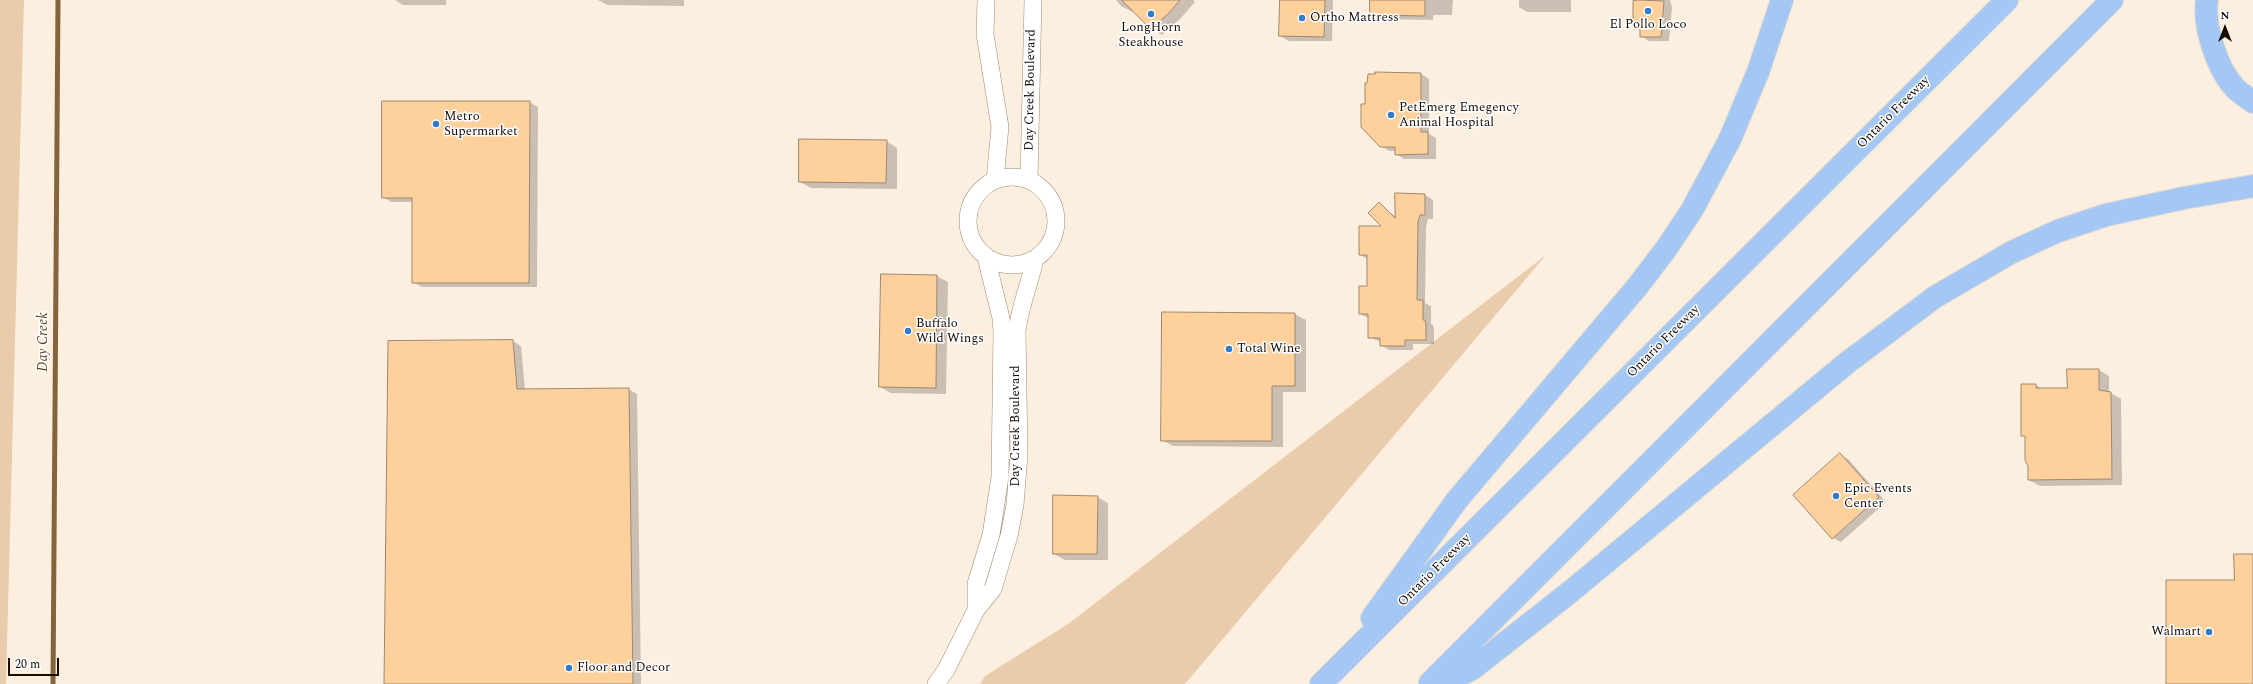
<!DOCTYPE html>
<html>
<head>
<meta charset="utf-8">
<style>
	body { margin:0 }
	#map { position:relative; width:2253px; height:684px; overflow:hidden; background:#fdefdf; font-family:Spectral,serif }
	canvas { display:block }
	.north { position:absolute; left:2205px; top:8px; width:40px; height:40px; -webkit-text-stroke:3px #fff; paint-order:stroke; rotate:0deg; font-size:11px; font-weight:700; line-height:16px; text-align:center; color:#130b04 }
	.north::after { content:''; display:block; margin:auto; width:14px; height:18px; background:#130b04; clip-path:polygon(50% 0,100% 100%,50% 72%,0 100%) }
	.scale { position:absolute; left:8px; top:658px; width:51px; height:18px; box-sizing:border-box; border:2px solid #130b04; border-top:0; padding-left:5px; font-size:12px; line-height:14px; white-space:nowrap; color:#130b04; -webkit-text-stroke:3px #fff; paint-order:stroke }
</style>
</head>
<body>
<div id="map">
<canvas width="2253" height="684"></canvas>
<div class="north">N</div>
<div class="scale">20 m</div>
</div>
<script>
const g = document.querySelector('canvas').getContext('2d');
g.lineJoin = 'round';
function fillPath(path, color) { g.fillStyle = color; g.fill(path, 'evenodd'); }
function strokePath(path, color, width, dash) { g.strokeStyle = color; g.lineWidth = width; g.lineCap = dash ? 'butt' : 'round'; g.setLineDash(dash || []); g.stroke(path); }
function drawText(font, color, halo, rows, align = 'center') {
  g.font = font + ' Spectral,serif'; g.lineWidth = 3; g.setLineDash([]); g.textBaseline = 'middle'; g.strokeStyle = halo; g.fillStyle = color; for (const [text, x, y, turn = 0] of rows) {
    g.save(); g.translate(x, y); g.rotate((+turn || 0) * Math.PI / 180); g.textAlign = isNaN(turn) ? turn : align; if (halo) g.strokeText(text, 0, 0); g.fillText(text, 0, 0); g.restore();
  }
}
const green = new Path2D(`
	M 0,0 L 24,0 L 6,684 L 0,684 Z
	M 1546,255 L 1185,684 L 980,684 L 985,676 L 1068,624 Z`);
const shadow = new Path2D(`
	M 395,0 L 446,0 L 446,5 L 403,5 Z
	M 598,0 L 684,0 L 684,6 L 607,5 Z
	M 1116,0 L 1193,0 L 1195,2 L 1180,19 L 1162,35 L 1151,28 L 1135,13 L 1121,6 Z
	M 1281,0 L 1333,0 L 1332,41 L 1289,41 L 1280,36 Z
	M 1371,0 L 1453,0 L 1452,15 L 1433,15 L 1433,20 L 1380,19 L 1371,14 Z
	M 1519,0 L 1571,0 L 1571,12 L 1527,12 L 1519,7 Z
	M 1640,0 L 1670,0 L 1672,7 L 1669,41 L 1649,41 L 1641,36 L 1641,31 L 1634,27 Z
	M 1421,74 L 1429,79 L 1429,134 L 1436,138 L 1436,159 L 1404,159 L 1396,154 L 1396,151 L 1389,151 L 1381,146 L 1366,105 L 1368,84 L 1376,75 Z
	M 529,102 L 538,107 L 537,287 L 422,287 L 413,282 L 413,202 L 391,202 L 383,197 Z
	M 886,141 L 897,148 L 897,189 L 811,188 L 800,182 Z
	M 1425,195 L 1433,200 L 1433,219 L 1428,219 L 1426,227 L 1425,303 L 1431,306 L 1431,324 L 1433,325 L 1434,331 L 1434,344 L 1413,344 L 1413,350 L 1389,350 L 1381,345 L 1381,342 L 1369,337 L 1369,318 L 1360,314 L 1368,287 L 1368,259 L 1360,255 L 1383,227 L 1379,204 L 1396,217 Z
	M 937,276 L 948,282 L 946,394 L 891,393 L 880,387 Z
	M 1163,313 L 1295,314 L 1306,320 L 1306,392 L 1283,392 L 1283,447 L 1173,446 L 1162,440 Z
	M 513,341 L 521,346 L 525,390 L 628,389 L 637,394 L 641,684 L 385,684 Z
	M 2099,370 L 2109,376 L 2109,392 L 2121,399 L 2122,485 L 2040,486 L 2029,480 L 2026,437 L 2022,435 L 2036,385 L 2042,389 L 2068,389 Z
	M 1840,455 L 1848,459 L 1886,502 L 1841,542 L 1833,538 Z
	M 1097,497 L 1108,503 L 1108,560 L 1065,560 L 1054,554 Z`);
const stream = new Path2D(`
	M 53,684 L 58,0`);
const building = new Path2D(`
	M 1122,0 L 1180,0 L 1169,13 L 1151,29 Z
	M 1280,0 L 1325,0 L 1324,37 L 1279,36 Z
	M 1370,0 L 1425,0 L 1425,16 L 1370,15 Z
	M 1639,0 L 1664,1 L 1661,37 L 1640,37 L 1640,27 L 1633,27 L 1633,1 Z
	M 1375,72 L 1421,73 L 1421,132 L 1428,132 L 1428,154 L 1395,155 L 1395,147 L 1380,147 L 1361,127 L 1361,104 L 1365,104 L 1365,83 L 1367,83 L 1368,74 L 1375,74 Z
	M 382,101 L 530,101 L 529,283 L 412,283 L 412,198 L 382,198 Z
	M 799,139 L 887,140 L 886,183 L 799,182 Z
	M 1395,193 L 1425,194 L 1425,215 L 1420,215 L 1418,222 L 1417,300 L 1423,300 L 1423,320 L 1425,320 L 1426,326 L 1426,340 L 1405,340 L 1405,346 L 1380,346 L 1380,338 L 1368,338 L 1368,314 L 1359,314 L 1359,286 L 1367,286 L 1367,255 L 1359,255 L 1359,226 L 1381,226 L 1368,213 L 1379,202 L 1395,218 Z
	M 881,274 L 937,275 L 936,388 L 879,387 Z
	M 1162,312 L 1295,313 L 1295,386 L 1272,386 L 1272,441 L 1161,441 Z
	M 513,340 L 517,389 L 629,388 L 633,684 L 384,684 L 388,341 Z
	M 2067,369 L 2099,369 L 2099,390 L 2111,392 L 2112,479 L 2028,480 L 2028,466 L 2025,460 L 2025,436 L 2021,436 L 2021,384 L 2036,384 L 2036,388 L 2067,388 Z
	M 1840,453 L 1879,497 L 1832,539 L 1793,495 Z
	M 1053,495 L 1098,496 L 1097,554 L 1053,554 Z
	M 2234,554 L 2253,554 L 2253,684 L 2166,684 L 2166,580 L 2234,580 Z`);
const minor = new Path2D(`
	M 986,0 L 985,34 L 1000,127 L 995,180
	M968 221a44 44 0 1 1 88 0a44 44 0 1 1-88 0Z
	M 1029,180 L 1033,0
	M 976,610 L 976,584 L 991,535 L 1000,477 L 1002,331 L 1001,318 L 986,257
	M 936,684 L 946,670 L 976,610 L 993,589 L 1009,536 L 1015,505 L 1019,454 L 1017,331 C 1020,306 1030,283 1035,259`);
const highway = new Path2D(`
	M 2207,0 C 2203,25 2217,70 2236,89 C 2241,94 2247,97 2253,102
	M 1372,618 L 1457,500 L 1637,287 L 1666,249 L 1692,210 L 1730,139 L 1758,72 L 1782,0
	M 1430,683 L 2112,0
	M 1321,684 L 2007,0
	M 1442,684 L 1472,669 L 1570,592 L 1848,362 L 1935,297 L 2012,252 L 2058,231 L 2106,215 L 2184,198 L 2253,186`);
const markers = [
	[1648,11,4,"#307bcc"],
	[1151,14,4,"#307bcc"],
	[1302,18,4,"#307bcc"],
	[1391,115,4,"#307bcc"],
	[436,124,4,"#307bcc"],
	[908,331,4,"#307bcc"],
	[1229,349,4,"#307bcc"],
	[1836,496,4,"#307bcc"],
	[2209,632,4,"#307bcc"],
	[569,668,4,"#307bcc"]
];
const poiNames = [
	["Ortho Mattress",1310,18],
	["El Pollo Loco",1648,25,"center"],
	["LongHorn",1151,28,"center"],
	["Steakhouse",1151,43,"center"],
	["PetEmerg Emegency",1399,108],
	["Animal Hospital",1399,123],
	["Metro",444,117],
	["Supermarket",444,132],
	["Buffalo",916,324],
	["Wild Wings",916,339],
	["Total Wine",1237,349],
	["Epic Events",1844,489],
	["Center",1844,504],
	["Walmart",2201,632,"right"],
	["Floor and Decor",577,668]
];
const streetNames = [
	["Day Creek Boulevard",1031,90,-89],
	["Ontario Freeway",1894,113,-45],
	["Ontario Freeway",1664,342,-45],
	["Day Creek Boulevard",1016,426,-90],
	["Ontario Freeway",1435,571,-45]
];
const waterNames = [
	["Day Creek",44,342,-90]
];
fillPath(green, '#e9ccab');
fillPath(shadow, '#0003');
strokePath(stream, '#84643d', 5);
fillPath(building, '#fed09b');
strokePath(building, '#9d8870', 1);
strokePath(minor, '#9f8971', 18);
strokePath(highway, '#d9d8d7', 24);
strokePath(minor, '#fff', 17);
strokePath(highway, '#a4c8f3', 22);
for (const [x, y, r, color] of markers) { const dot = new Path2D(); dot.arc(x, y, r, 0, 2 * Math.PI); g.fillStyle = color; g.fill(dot); strokePath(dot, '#fff', 1.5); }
drawText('13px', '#130b04', '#fff', poiNames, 'left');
drawText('13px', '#130b04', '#fff', streetNames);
drawText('italic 14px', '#5f4018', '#fff', waterNames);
</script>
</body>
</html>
